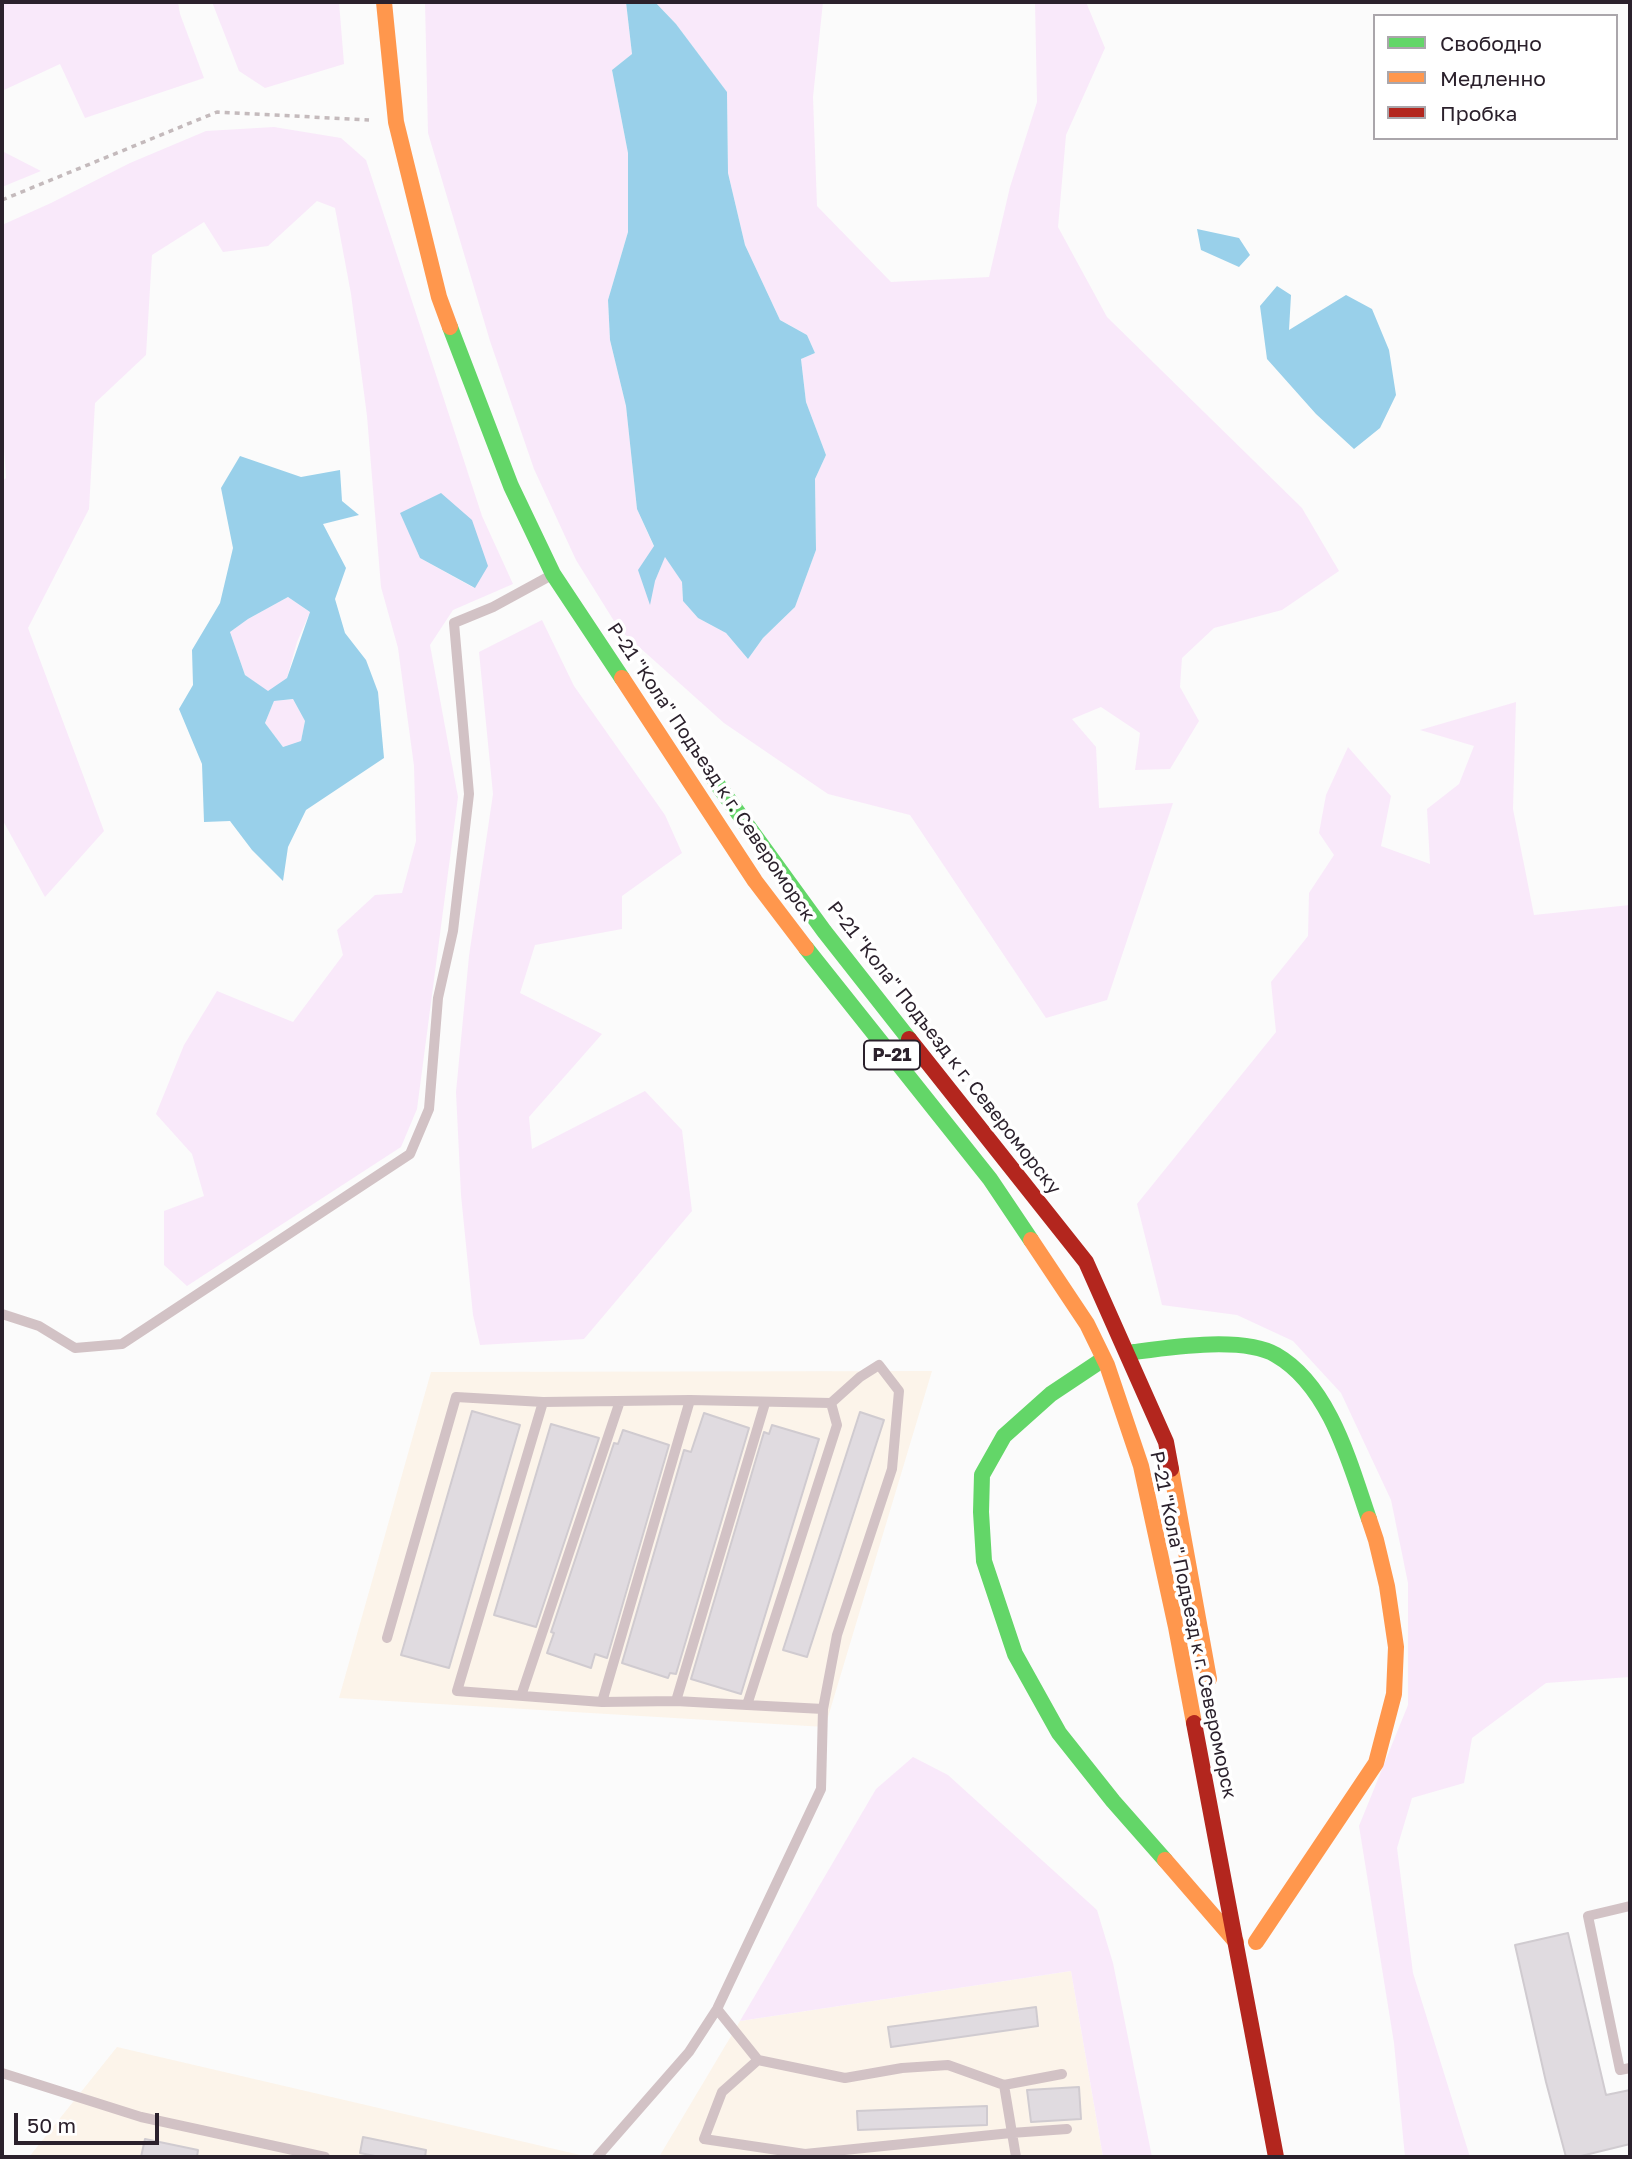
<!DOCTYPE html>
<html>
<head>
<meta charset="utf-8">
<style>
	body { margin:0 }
	#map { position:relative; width:1632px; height:2159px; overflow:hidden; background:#fbfbfb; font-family:"Golos Text",sans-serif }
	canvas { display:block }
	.frame { position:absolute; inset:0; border:4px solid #2b212c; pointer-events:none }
	.legend { position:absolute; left:1373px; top:14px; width:245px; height:126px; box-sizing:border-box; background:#fff; border:2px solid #aaa6ab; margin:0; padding:9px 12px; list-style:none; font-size:21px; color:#2b212c }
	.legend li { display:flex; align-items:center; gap:14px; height:35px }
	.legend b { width:35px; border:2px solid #aaa6ab }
	.scale { position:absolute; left:14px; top:2113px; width:145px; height:32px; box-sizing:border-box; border:4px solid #2b212c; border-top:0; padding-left:9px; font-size:21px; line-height:24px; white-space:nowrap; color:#2b212c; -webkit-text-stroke:5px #fff; paint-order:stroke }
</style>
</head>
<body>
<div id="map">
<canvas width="1632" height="2159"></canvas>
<div class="frame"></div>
<ul class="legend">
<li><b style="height:9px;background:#63d668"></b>Свободно</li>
<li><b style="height:9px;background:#ff974d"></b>Медленно</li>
<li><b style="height:9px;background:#b3261e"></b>Пробка</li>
</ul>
<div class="scale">50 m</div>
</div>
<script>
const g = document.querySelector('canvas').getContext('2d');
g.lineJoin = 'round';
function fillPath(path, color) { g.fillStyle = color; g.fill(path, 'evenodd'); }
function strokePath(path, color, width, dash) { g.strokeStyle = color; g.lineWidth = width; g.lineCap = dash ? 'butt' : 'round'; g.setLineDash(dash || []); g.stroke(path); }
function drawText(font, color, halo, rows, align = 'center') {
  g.font = font + ' "Golos Text",sans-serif'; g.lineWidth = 7; g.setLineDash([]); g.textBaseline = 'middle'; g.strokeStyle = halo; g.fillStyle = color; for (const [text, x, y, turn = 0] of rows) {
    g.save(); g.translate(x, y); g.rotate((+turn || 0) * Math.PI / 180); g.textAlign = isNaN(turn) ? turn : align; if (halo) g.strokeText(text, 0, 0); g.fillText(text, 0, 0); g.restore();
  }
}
const industrial = new Path2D(`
	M 932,1371 L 825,1727 L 339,1698 L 431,1372 Z
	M 1071,1971 L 1103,2157 L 659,2157 L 740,2021 Z
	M 117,2047 L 589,2157 L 29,2157 Z`);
const green = new Path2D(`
	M 2,2 L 178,2 L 180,14 L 204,78 L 85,118 L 60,64 L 4,90 L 2,97 Z
	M 212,2 L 339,2 L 344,64 L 265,88 L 239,71 Z
	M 425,2 L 626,2 L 632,54 L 612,70 L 628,153 L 628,232 L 608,300 L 610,340 L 626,406 L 637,509 L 654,547 L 655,581 L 665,556 L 682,582 L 683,601 L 698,618 L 726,633 L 748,659 L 763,638 L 795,607 L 816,550 L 815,479 L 826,455 L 806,402 L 801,359 L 815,353 L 807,335 L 780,320 L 745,245 L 728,173 L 727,92 L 676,24 L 655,2 L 823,2 L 813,97 L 817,206 L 891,282 L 989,277 L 1010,187 L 1037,102 L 1035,2 L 1086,2 L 1105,48 L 1066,135 L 1058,227 L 1107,317 L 1302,508 L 1339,571 L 1282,610 L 1214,628 L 1182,658 L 1180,687 L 1199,721 L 1170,769 L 1135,770 L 1140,733 L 1101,707 L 1072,719 L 1096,747 L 1099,808 L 1173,803 L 1107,1000 L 1046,1018 L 910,815 L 828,794 L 724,723 L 619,629 L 576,560 L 534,469 L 490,341 L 428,133 Z
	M 274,127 L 341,138 L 366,160 L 482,516 L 513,584 L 453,610 L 430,645 L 458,797 L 417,1109 L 401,1147 L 187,1286 L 164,1265 L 164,1211 L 204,1196 L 192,1154 L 156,1114 L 184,1045 L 217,991 L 293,1022 L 343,955 L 337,930 L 375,895 L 402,893 L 416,841 L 414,766 L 398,648 L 381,587 L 367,416 L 351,294 L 335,208 L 317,201 L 268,246 L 223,252 L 204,222 L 152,255 L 146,355 L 95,403 L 89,509 L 28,628 L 104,831 L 45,897 L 2,819 L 2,481 L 6,478 L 2,418 L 2,225 L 51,203 L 130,163 L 206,131 ZM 401,513 L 474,588 L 420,558 Z
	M 2,151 L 41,171 L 2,187 Z
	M 288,597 L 310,612 L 297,642 L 287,678 L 268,692 L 245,675 L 230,632 L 248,619 Z
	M 542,620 L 574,686 L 665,815 L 682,853 L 622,896 L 622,929 L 535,945 L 520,993 L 602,1034 L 529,1117 L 532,1149 L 645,1091 L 682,1130 L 692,1211 L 584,1339 L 480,1345 L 473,1315 L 461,1195 L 456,1092 L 469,956 L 493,794 L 479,652 Z
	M 293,699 L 305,721 L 301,742 L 283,747 L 265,723 L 274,701 Z
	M 1516,702 L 1513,809 L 1534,915 L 1630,905 L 1630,1677 L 1546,1683 L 1472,1738 L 1464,1783 L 1412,1798 L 1397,1848 L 1413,1973 L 1470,2157 L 1405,2157 L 1394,2043 L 1359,1826 L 1408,1705 L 1408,1583 L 1391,1500 L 1341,1393 L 1293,1341 L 1237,1315 L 1162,1305 L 1137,1204 L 1276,1032 L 1271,982 L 1308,936 L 1309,893 L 1334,855 L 1319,833 L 1326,795 L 1348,747 L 1391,796 L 1381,846 L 1430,864 L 1427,809 L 1459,784 L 1474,746 L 1420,730 Z
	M 913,1757 L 948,1775 L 1097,1910 L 1113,1963 L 1152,2157 L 1103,2157 L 1071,1971 L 740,2021 L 876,1789 Z`);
const water = new Path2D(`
	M 626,2 L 655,2 L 676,24 L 727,92 L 728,173 L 745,245 L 780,320 L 807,335 L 815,353 L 801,359 L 806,402 L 826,455 L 815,479 L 816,550 L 795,607 L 763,638 L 748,659 L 726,633 L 698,618 L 683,601 L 682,582 L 665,557 L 655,581 L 650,605 L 638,570 L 654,546 L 637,509 L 626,406 L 610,340 L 608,300 L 628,232 L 628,153 L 612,70 L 632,54 Z
	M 1197,229 L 1239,238 L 1250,255 L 1239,267 L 1201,250 Z
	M 1277,286 L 1291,295 L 1289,330 L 1346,295 L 1372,309 L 1389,350 L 1396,395 L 1380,428 L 1354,449 L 1316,414 L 1267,359 L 1260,306 Z
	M 240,456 L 301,477 L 340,470 L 342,501 L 359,515 L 323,524 L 346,568 L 335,599 L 345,633 L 366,660 L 378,692 L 384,758 L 306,810 L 288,847 L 283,881 L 252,850 L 230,821 L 204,822 L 202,764 L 179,709 L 193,685 L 192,650 L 220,603 L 233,548 L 221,488 ZM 288,597 L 310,612 L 287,678 L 268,691 L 245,675 L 230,632 L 248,619 ZM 293,699 L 305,721 L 301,741 L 283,747 L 265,723 L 274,701 Z
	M 441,493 L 472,520 L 488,566 L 475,588 L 420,558 L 400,513 Z`);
const building = new Path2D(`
	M 472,1411 L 520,1425 L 449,1668 L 401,1655 Z
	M 860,1412 L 884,1420 L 807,1657 L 783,1650 Z
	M 704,1413 L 749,1428 L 676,1674 L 670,1673 L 668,1678 L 622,1663 L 684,1450 L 691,1452 Z
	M 551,1424 L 599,1438 L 536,1627 L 494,1615 Z
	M 772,1425 L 819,1439 L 741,1694 L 691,1679 L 764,1432 L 769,1434 Z
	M 623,1430 L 669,1445 L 607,1658 L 595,1654 L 591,1668 L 547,1653 L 554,1633 L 551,1632 L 614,1443 L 618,1444 Z
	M 1568,1933 L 1606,2095 L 1630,2090 L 1630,2144 L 1577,2157 L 1566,2157 L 1546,2082 L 1515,1945 Z
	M 1036,2007 L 1038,2026 L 891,2047 L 888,2027 Z
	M 1079,2087 L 1081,2119 L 1031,2122 L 1027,2090 Z
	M 987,2106 L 987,2125 L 858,2130 L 857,2111 Z
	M 363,2137 L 426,2150 L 425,2157 L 380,2157 L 360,2153 Z
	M 145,2139 L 198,2150 L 197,2157 L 141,2157 Z`);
const path = new Path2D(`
	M 2,200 L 217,112 L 369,120`);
const lane = new Path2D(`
	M 2,1314 L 39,1326 L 75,1348 L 122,1344 L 410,1154 L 429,1109 L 438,998 L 453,931 L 469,794 L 454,623 L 493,607 L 548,577
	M 543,1402 L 457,1691 L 602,1702 L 676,1701 L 747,1705 L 837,1425 L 831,1403 L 860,1377 L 879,1365 L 899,1391 L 892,1469 L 837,1635 L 823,1709 L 821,1789 L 717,2009 L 689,2052 L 597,2157
	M 387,1638 L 456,1397 L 543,1402 L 690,1400 L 831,1403
	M 521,1696 L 620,1401
	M 676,1701 L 765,1403
	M 602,1702 L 690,1400
	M 747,1705 L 823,1709
	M 1630,1906 L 1588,1916 L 1620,2070 L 1630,2068
	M 717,2009 L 758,2060 L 845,2078 L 902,2068 L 948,2065 L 1004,2085 L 1016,2157
	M 758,2060 L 722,2092 L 704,2139 L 805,2154 L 1011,2133 L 1067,2129
	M 2,2073 L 141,2117 L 325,2157
	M 1004,2085 L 1062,2074`);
const fast = new Path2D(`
	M 450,327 L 511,486 L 553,574 L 622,678
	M 715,781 L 824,931 L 909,1039
	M 806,948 L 990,1179 L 1031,1240
	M 1134,1352 C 1171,1347 1244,1336 1276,1355 C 1330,1386 1350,1464 1369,1519
	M 1099,1362 L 1051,1394 L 1004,1436 L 982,1475 L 981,1512 L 984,1561 L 1015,1654 L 1059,1733 L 1113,1801 L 1165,1860`);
const slow = new Path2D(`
	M 384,2 L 396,122 L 439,297 L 450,327
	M 622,678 L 755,881 L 806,948
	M 1031,1240 L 1087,1324 L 1107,1365 L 1141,1466 L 1176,1627 L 1194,1723
	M 1171,1469 L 1209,1679
	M 1165,1860 L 1236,1942
	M 1256,1942 L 1376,1763 L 1394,1694 L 1396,1647 L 1387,1586 L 1376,1540 L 1369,1519`);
const jam = new Path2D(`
	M 909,1039 L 1086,1262 L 1166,1442 L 1171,1469
	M 1194,1723 L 1276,2157`);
const shields = [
	[892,1055,56]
];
const shieldNames = [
	["Р-21",892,1055]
];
const streetNames = [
	["Р-21 \"Кола\" Подъезд к г. Североморск",711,772,56],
	["Р-21 \"Кола\" Подъезд к г. Североморску",944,1048,52],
	["Р-21 \"Кола\" Подъезд к г. Североморск",1193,1625,78]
];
fillPath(industrial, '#fcf4ea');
fillPath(green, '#f9e9fa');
fillPath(water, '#99d0ea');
fillPath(building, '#e0dbe0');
strokePath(building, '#d0cbd0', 2);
strokePath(path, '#c4babc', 3.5, [5, 5]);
strokePath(lane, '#d2c2c5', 10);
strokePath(fast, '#63d668', 16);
strokePath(slow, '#ff974d', 16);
strokePath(jam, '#b3261e', 16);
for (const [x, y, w] of shields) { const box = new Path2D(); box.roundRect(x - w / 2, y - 14.5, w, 29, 5); g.fillStyle = '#fff'; g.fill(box); strokePath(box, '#2b212c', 2); }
drawText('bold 18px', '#2b212c', null, shieldNames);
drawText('19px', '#2b212c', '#fff', streetNames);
</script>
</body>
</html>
